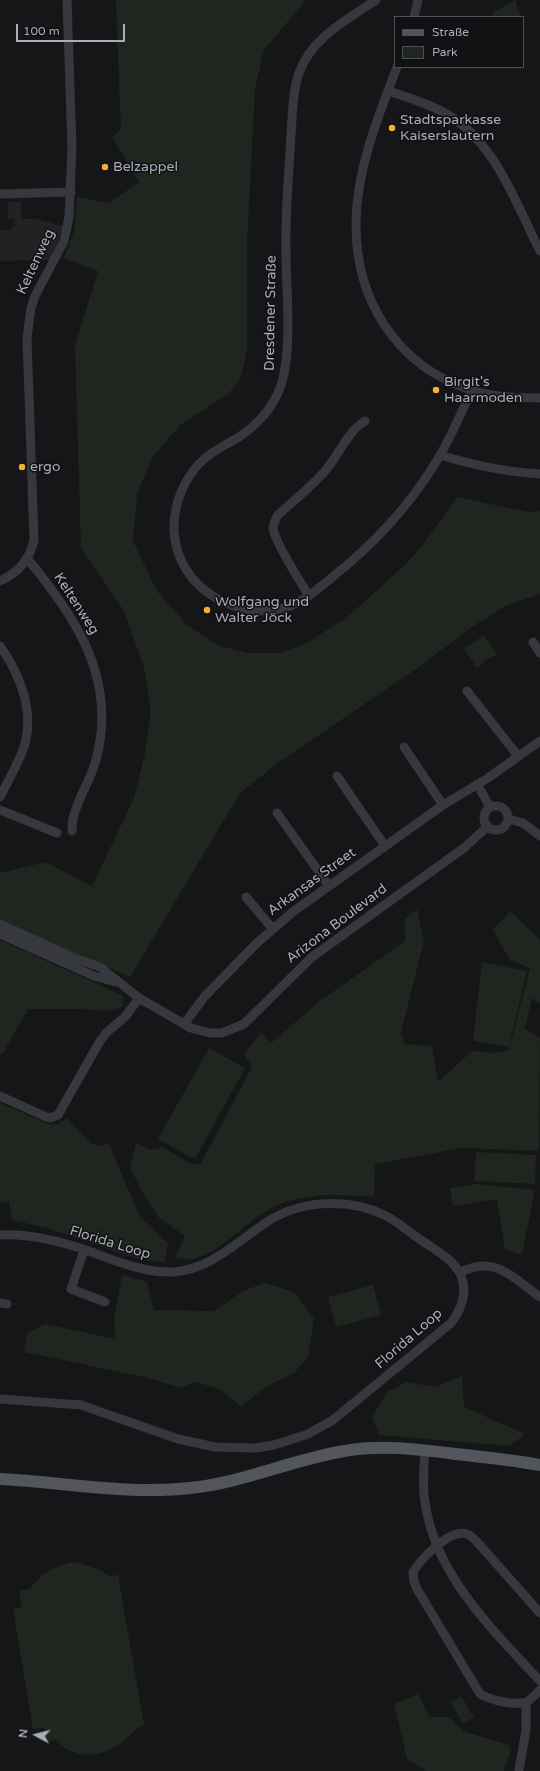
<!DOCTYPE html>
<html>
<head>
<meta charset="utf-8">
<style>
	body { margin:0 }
	#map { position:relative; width:540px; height:1771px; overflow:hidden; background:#161618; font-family:"Varela Round",sans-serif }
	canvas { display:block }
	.legend { position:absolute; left:394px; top:16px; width:130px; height:52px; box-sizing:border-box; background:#111113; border:1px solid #4d4f55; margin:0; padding:5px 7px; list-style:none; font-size:12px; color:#a8adb8 }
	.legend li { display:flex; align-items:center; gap:8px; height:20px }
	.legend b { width:20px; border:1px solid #4d4f55 }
	.north { position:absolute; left:16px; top:1715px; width:40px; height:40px; -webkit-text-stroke:3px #111113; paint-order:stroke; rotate:277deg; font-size:11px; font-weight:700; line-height:16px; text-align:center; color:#a8adb8 }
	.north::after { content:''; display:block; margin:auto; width:14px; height:18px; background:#a8adb8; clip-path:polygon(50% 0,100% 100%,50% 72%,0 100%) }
	.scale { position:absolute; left:16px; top:24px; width:109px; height:18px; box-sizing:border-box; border:2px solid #a8adb8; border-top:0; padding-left:5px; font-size:12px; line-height:14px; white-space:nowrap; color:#a8adb8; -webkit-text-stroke:3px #111113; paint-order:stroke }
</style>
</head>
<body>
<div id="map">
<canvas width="540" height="1771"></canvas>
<ul class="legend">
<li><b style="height:5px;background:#53555c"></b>Straße</li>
<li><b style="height:11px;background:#1e261f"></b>Park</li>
</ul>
<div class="north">N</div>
<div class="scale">100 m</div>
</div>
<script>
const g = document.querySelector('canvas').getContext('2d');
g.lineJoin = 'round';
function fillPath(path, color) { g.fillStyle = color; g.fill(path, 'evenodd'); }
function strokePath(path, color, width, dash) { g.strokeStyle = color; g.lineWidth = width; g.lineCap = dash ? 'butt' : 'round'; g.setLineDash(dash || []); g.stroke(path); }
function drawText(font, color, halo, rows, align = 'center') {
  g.font = font + ' "Varela Round",sans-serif'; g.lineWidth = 3; g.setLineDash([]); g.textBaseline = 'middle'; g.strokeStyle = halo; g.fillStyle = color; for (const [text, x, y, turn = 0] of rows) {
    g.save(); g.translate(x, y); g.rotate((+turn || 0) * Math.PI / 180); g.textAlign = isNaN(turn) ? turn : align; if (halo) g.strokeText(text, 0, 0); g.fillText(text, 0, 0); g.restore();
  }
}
const built = new Path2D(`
	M 21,201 L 22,219 L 36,219 L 63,226 L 56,248 L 49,260 L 0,261 L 0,230 L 11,230 L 11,227 L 15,227 L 14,218 L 8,219 L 8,202 Z`);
const green = new Path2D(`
	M 116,0 L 306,0 L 264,50 L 255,88 L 247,244 L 247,351 L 240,380 L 228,394 L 180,425 L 152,458 L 137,494 L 133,541 L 157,591 L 187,625 L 219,646 L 248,653 L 279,653 L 303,645 L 345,619 L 407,563 L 423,545 L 457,497 L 529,512 L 540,511 L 540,594 L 505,606 L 469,629 L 419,667 L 278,763 L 240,793 L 130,977 L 0,921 L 0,873 L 46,862 L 92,886 L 134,798 L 145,753 L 151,712 L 144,667 L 124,611 L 81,548 L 75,346 L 98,271 L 64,258 L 74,231 L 77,197 L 109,203 L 139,182 L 112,137 L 121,130 Z
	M 515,0 L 521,17 L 492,17 L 494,12 Z
	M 484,635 L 497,655 L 488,659 L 477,668 L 464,649 Z
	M 417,909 L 424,941 L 401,1033 L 405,1044 L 432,1046 L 438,1082 L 472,1051 L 492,1053 L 509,1050 L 530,968 L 510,960 L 493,930 L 510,911 L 540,940 L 540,1004 L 532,998 L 525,1029 L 540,1038 L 539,1151 L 462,1148 L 375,1164 L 374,1197 C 340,1194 305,1192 273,1207 C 245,1221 224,1251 193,1259 C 188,1260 181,1258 175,1258 L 185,1236 L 159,1218 L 140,1188 L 130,1167 L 136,1143 L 150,1150 L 163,1147 L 191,1164 L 201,1163 L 252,1067 L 244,1054 L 261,1032 L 271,1043 L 320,1001 L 405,941 L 405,919 Z
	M 0,940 L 122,995 L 123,1006 C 105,1014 97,1009 78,1009 C 61,1009 45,1009 28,1009 L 2,1055 L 0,1054 Z
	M 482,962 L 527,971 L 509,1047 L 473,1041 Z
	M 209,1048 L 245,1068 L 195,1159 L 158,1139 Z
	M 0,1103 L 51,1125 L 58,1124 L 67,1118 L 92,1144 L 99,1146 L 109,1144 L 140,1217 L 168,1243 L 165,1263 L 138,1259 L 47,1228 L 12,1220 L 9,1201 L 0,1203 Z
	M 476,1152 L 536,1155 L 535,1184 L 474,1181 Z
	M 477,1184 L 535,1190 L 522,1255 L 505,1249 L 497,1199 L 453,1206 L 450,1188 Z
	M 122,1275 L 147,1282 L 154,1310 L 214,1311 L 243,1291 L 265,1283 L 294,1292 L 314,1319 L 308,1357 L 294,1373 L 267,1386 L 241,1406 L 220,1389 L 195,1382 L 182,1388 L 144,1377 L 24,1352 L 27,1333 L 45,1324 L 115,1339 L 114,1318 Z
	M 373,1285 L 381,1315 L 336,1327 L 328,1297 Z
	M 462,1376 L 464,1407 L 525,1434 L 510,1446 L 379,1435 L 372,1417 L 387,1392 L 407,1382 L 435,1387 Z
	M 75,1562 L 98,1569 L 109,1576 L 118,1575 L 144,1725 C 135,1727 134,1733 127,1738 C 111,1753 90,1760 68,1750 C 64,1748 60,1743 56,1740 L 46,1742 L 44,1728 L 33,1729 L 13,1609 L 22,1607 L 19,1591 L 30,1589 C 41,1573 55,1565 75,1562 Z
	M 418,1694 L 430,1717 L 449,1717 L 463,1731 L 509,1745 L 511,1749 L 504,1771 L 427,1771 L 407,1759 L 394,1704 Z
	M 461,1696 L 474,1717 L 464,1724 L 450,1703 Z`);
const minor = new Path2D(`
	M 376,0 C 351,17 319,34 304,62 C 292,83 293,111 291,134 C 289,173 285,212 286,251 C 286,289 292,342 283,378 C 277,403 260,423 239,437 C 228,444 214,450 204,459 C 184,477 173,505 174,531 C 176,561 192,585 218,599 C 240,612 267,614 290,606 C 305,600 317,590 330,579 C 372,546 408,508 436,462 C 450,440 460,414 472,391
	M 414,17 L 418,0
	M 397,67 C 378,117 357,168 356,222 C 355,299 396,366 471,390 C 491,397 519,398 540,398
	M 388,91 C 407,97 427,103 445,113 C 495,141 515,202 540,251
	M 0,194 L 71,192
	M 440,455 C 473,465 505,472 540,474
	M 27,559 C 37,569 45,581 54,593 C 91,643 113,696 96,760 C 90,783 71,808 72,831
	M 0,581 C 18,573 30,559 34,540 L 27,338 L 31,308 L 35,296 L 64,241 L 69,217 L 72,148 L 67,0
	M 309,596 C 301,583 274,541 273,528 C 273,524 276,520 277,516 C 293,501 310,488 325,471 C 339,455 347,432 365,421
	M 533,642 L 540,653
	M 0,646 C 20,674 35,712 24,747 C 18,764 8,781 0,797
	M 467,691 L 518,756
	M 404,747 L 443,805
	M 337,776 L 385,846
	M 477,784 L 490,807
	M484 818a12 12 0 1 1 24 0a12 12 0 1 1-24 0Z
	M 0,810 L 57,833
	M 277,813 L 329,886
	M 509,819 L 523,823 L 540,836
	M 246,897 L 272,928
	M 0,924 L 77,959 L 100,967 L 139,998 L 191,1028 L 210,1033 L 222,1033 L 244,1024 L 312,957 L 464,848 L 487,827
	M 0,934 L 94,976 L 116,982
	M 184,1024 L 205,996 L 257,943 L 294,911 L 443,805 L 488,778 L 540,741
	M 0,1096 L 44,1116 L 50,1118 L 58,1115 L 100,1041 L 107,1032 L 125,1017 L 139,998
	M 0,1235 C 29,1233 59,1241 86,1250 C 113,1260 143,1273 173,1272 C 211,1270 240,1239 270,1220 C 303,1200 349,1198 384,1215 C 397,1221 409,1232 421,1240 C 432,1248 446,1255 455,1266 C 470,1284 464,1306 451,1323 L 333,1420 L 308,1434 L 274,1445 L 255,1448 L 215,1447 L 178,1439 L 81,1405 L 0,1399
	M 84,1250 L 71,1289 L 105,1302
	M 460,1272 C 468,1269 476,1265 485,1266 C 505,1266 524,1286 540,1297
	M 0,1303 L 7,1304
	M 425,1450 C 424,1467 422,1485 425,1502 C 435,1575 492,1629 540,1681
	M 540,1613 L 479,1544 C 475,1540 472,1536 467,1534 C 450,1528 421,1559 413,1572 L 414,1582 L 417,1589 L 480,1694 C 490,1700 515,1706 526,1702 C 531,1700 536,1694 540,1690
	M 519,1770 L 526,1730 L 526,1702`);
const major = new Path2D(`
	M 0,1479 C 63,1482 127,1495 190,1488 C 241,1483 289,1461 339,1452 C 378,1444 417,1449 456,1454 C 484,1457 512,1460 540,1465`);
const markers = [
	[392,128,4,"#f2b134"],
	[105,167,4,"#f2b134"],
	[436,390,4,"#f2b134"],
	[22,467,4,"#f2b134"],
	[207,610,4,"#f2b134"]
];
const poiNames = [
	["Stadtsparkasse",400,120],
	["Kaiserslautern",400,136],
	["Belzappel",113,167],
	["Birgit's",444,382],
	["Haarmoden",444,398],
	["ergo",30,467],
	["Wolfgang und",215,602],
	["Walter Jöck",215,618]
];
const streetNames = [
	["Keltenweg",36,262,-65],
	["Dresdener Straße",271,313,-89],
	["Keltenweg",76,604,57],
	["Arkansas Street",312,882,-36],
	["Arizona Boulevard",337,924,-37],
	["Florida Loop",110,1243,17],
	["Florida Loop",409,1339,-41]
];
fillPath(built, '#222225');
fillPath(green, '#1e261f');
strokePath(minor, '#37383d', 9);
strokePath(major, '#53555c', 12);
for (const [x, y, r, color] of markers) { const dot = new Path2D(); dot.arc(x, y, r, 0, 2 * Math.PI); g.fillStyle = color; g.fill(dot); strokePath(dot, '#111113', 1.5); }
drawText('14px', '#a8adb8', '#111113', poiNames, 'left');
drawText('14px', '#a8adb8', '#111113', streetNames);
</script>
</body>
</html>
